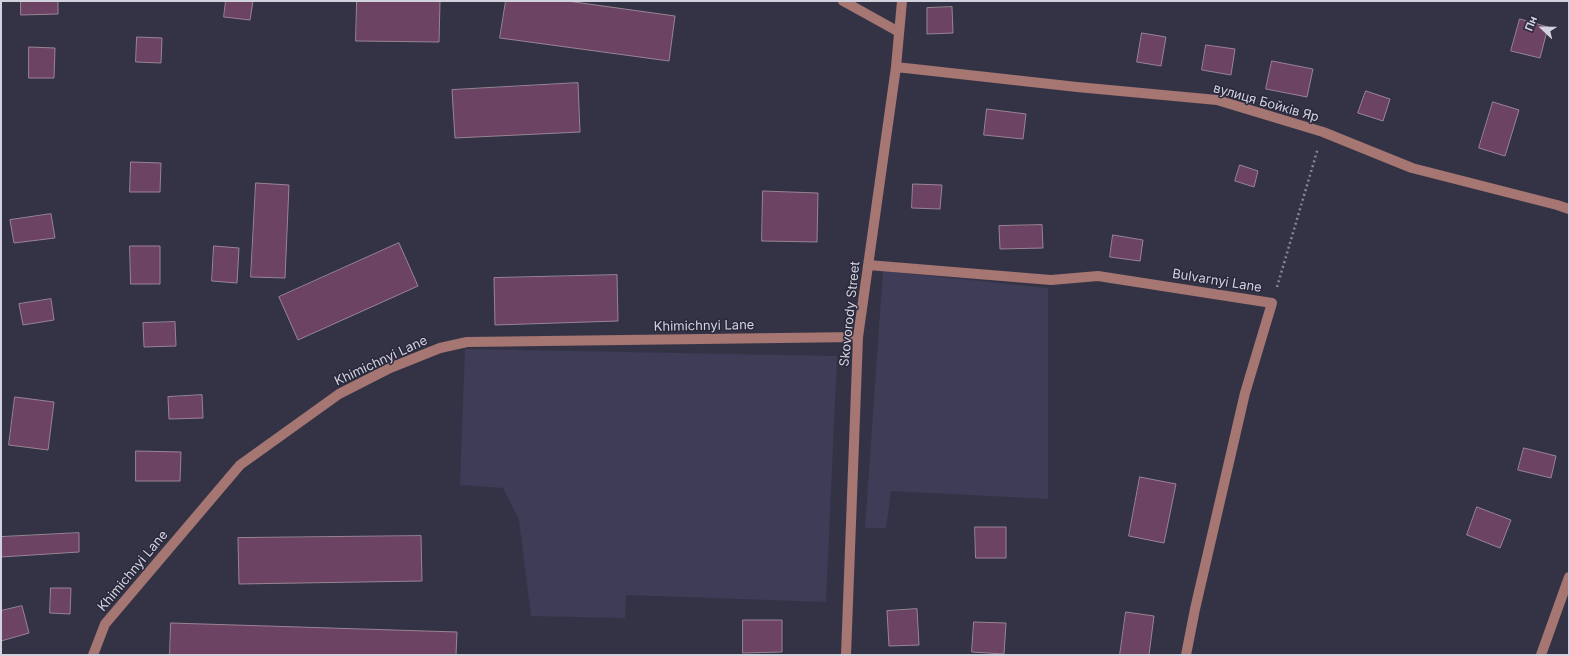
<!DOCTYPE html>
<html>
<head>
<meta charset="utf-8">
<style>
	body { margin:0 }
	#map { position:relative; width:1570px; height:656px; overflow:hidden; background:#343346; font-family:Inter,sans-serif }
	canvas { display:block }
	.frame { position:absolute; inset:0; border:2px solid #d2d1de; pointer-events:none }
	.north { position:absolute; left:1522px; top:8px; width:40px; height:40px; -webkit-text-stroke:3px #2a293c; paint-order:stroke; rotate:292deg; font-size:11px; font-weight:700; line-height:16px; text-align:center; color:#d2d1de }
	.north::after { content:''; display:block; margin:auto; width:14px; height:18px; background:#d2d1de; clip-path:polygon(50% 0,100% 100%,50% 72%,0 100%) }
</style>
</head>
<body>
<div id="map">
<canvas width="1570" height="656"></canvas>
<div class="frame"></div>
<div class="north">Пн</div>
</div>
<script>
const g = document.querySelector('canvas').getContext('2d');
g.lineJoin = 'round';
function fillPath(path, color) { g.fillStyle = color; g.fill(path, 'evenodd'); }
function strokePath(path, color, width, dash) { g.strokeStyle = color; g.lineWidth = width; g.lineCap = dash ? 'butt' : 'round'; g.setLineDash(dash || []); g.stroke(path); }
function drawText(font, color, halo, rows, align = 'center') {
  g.font = font + ' Inter,sans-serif'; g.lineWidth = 3; g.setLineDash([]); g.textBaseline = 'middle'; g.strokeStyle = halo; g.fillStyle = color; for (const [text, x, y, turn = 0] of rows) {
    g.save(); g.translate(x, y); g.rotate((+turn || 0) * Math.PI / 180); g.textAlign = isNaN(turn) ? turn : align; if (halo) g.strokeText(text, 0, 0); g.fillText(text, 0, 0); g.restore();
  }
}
const built = new Path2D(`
	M 883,271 L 1048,288 L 1048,499 L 891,491 L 886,528 L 865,528 Z
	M 465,349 L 837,356 L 826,602 L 626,595 L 625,618 L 531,616 L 519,520 L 503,488 L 460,485 Z`);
const building = new Path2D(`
	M 21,1 L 58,1 L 58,14 L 21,15 Z
	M 226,1 L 253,1 L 250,20 L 224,17 Z
	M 357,1 L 440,1 L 439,42 L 356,41 Z
	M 506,1 L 567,1 L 675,16 L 669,61 L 500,38 Z
	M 952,7 L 953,33 L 927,34 L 927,8 Z
	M 1520,19 L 1548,27 L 1540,58 L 1511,51 Z
	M 1142,33 L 1166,37 L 1161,66 L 1137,62 Z
	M 137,37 L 162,38 L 161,63 L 136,62 Z
	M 1206,45 L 1235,49 L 1231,75 L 1202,70 Z
	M 29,47 L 55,48 L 54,78 L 29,78 Z
	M 1272,61 L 1313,69 L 1307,97 L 1266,89 Z
	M 578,83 L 580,132 L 455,138 L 452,90 Z
	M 1366,91 L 1390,99 L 1383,121 L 1358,113 Z
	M 1493,102 L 1519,110 L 1505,156 L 1479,148 Z
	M 987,109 L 1026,114 L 1023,139 L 984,135 Z
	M 131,162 L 161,163 L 160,192 L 130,192 Z
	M 1240,165 L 1258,171 L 1254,187 L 1235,181 Z
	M 256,183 L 289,185 L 285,278 L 251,277 Z
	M 913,184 L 942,185 L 940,209 L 912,208 Z
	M 763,191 L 818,193 L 817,242 L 762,241 Z
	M 51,214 L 55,238 L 14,243 L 10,220 Z
	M 1042,225 L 1043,248 L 1000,249 L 999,226 Z
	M 1113,235 L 1143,240 L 1140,261 L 1110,257 Z
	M 399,243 L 418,286 L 298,340 L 279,297 Z
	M 130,246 L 160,246 L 160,284 L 131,284 Z
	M 214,246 L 239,248 L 237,283 L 212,281 Z
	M 617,275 L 618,321 L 495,325 L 494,278 Z
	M 51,299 L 54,320 L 23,325 L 19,304 Z
	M 175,322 L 176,346 L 144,347 L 143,323 Z
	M 202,395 L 203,418 L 169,419 L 168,397 Z
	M 15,397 L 54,402 L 48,450 L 9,445 Z
	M 1524,448 L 1556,456 L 1551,478 L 1518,470 Z
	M 136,451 L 181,452 L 180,481 L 136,481 Z
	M 1140,477 L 1176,484 L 1164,543 L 1129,536 Z
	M 1477,507 L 1511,520 L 1500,548 L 1467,535 Z
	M 975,527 L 1006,527 L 1006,558 L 976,558 Z
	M 79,533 L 79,552 L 1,557 L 1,537 Z
	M 421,536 L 422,581 L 239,584 L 238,538 Z
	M 51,588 L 71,588 L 70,614 L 50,613 Z
	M 22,606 L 29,633 L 1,641 L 1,611 Z
	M 917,609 L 919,645 L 889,646 L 887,611 Z
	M 1126,612 L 1154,616 L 1149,655 L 1120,655 Z
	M 743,620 L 782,620 L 782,652 L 743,653 Z
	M 974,622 L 1006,623 L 1004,654 L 972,652 Z
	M 171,623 L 457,632 L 456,655 L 170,655 Z`);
const path = new Path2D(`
	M 1277,287 L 1318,148`);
const minor = new Path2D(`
	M 843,1 L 899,32
	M 896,67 L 1077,87 L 1217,100 L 1323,132 L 1412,168 L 1557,205 L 1569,209
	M 868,265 L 1051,280 L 1098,276 L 1272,303 L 1245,393 L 1195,609 L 1186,655
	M 93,655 L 105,624 L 240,465 L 339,394 L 390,368 L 440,348 L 467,342 L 858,337
	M 846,655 L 858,337 L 896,67 L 902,1
	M 1541,655 L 1569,577`);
const streetNames = [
	["вулиця Бойків Яр",1266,103,16],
	["Bulvarnyi Lane",1217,281,9],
	["Skovorody Street",850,314,-84],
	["Khimichnyi Lane",704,326,-1],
	["Khimichnyi Lane",381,361,-25],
	["Khimichnyi Lane",133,571,-50]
];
fillPath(built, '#3e3c56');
fillPath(building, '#6c4363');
strokePath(building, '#998494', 1);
strokePath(path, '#878696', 2.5, [2, 3]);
strokePath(minor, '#a57672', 10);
drawText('13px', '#d2d1de', '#2a293c', streetNames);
</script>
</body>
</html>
